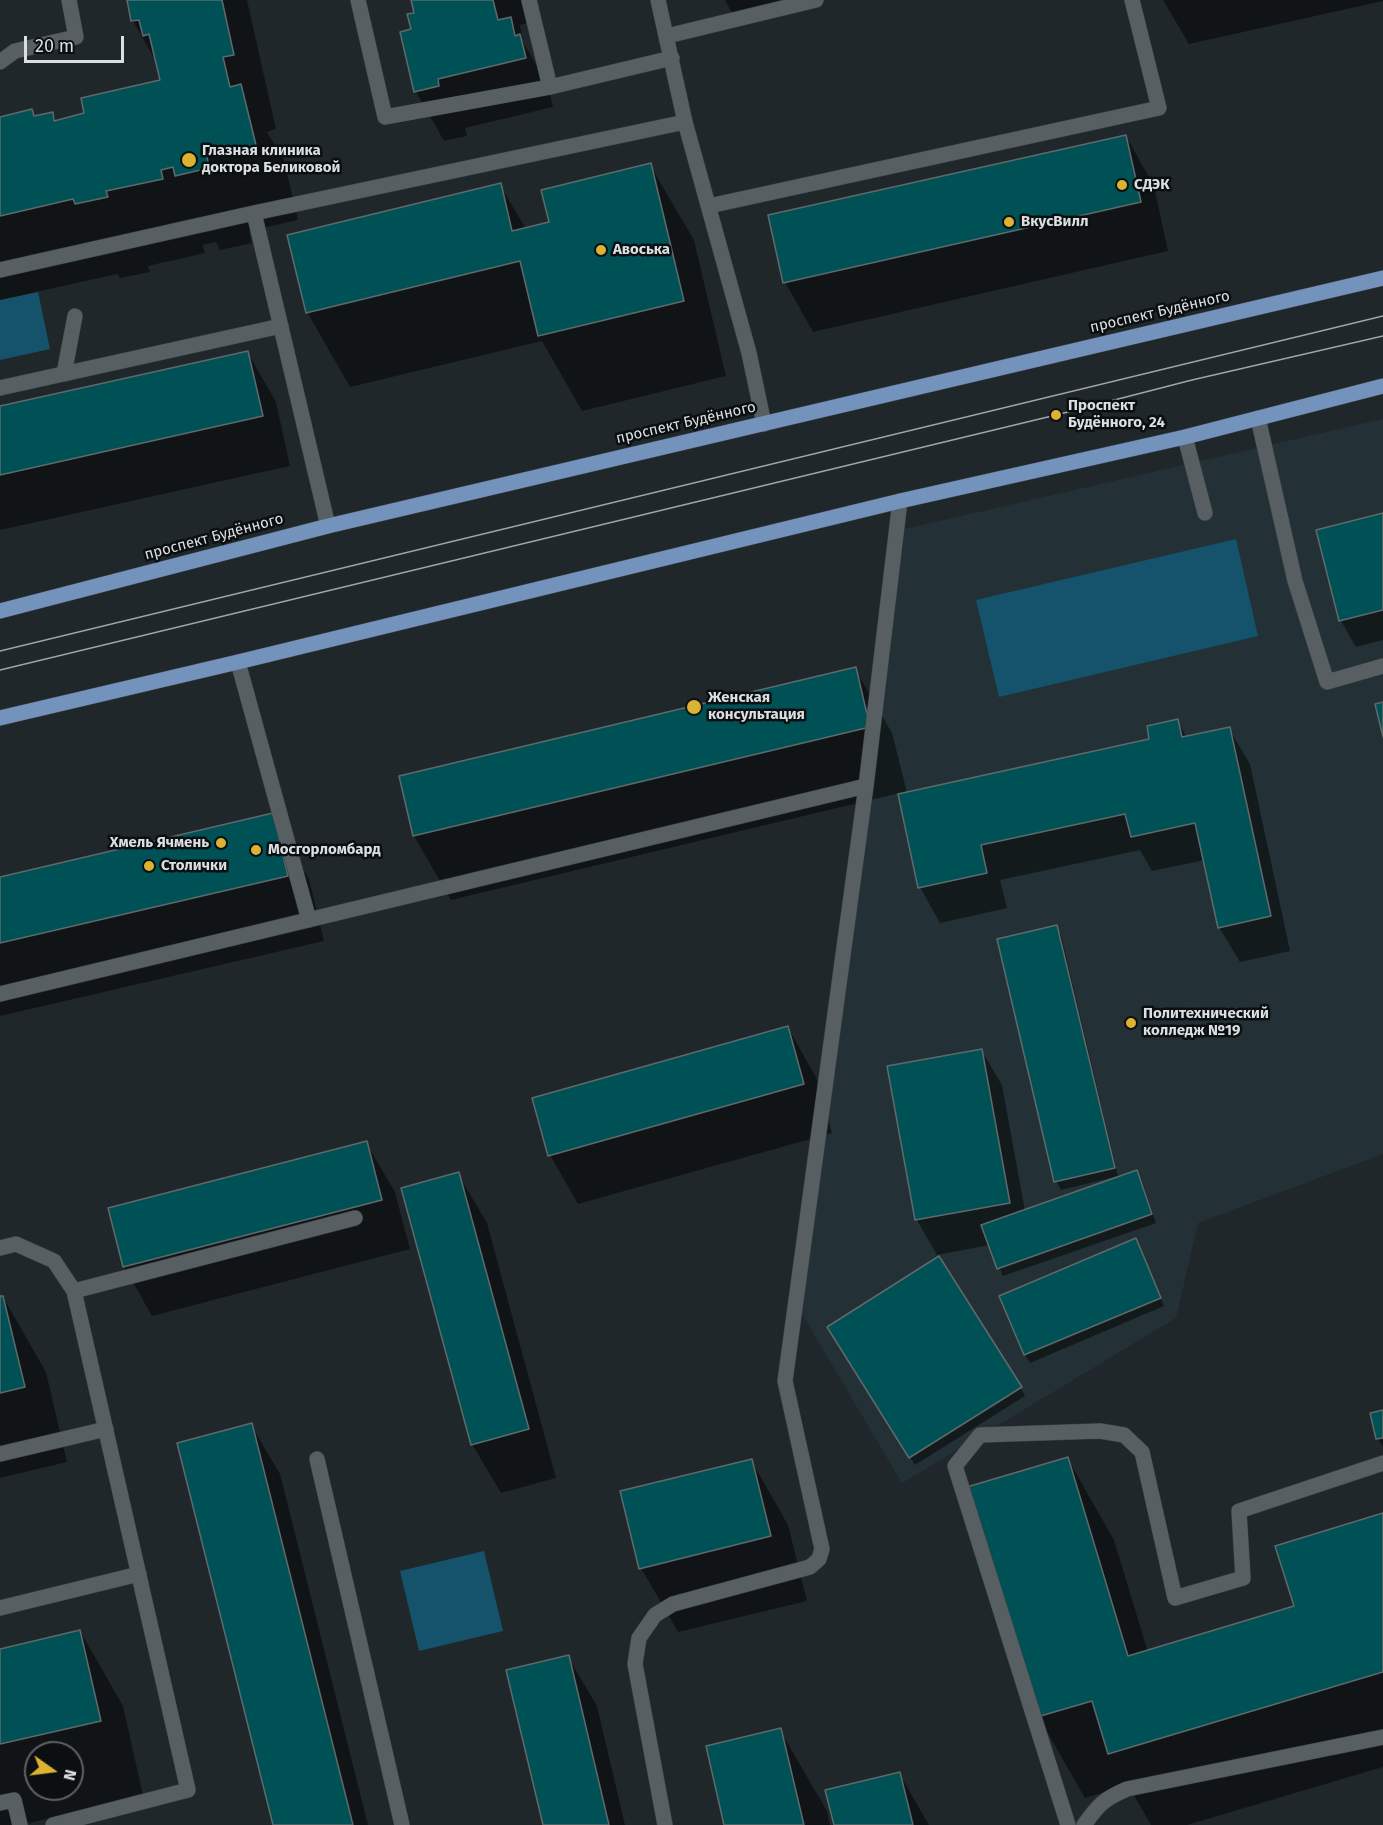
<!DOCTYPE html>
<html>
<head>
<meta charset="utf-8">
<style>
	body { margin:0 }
	#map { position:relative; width:1383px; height:1825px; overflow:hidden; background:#20272a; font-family:"Fira Sans",sans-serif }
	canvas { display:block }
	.north { position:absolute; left:24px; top:1741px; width:60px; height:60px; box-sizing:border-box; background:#0c0f11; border:2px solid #5e6264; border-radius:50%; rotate:104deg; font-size:16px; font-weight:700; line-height:24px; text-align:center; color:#dadfe1 }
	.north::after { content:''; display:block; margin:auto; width:21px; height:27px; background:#dcb233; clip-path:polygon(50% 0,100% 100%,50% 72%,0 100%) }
	.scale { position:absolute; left:24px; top:36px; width:100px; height:27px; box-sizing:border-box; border:3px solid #dadfe1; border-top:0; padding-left:8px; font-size:18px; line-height:21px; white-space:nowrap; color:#dadfe1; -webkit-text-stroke:4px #0c0f11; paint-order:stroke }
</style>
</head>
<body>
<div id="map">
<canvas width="1383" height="1825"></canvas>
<div class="north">N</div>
<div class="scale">20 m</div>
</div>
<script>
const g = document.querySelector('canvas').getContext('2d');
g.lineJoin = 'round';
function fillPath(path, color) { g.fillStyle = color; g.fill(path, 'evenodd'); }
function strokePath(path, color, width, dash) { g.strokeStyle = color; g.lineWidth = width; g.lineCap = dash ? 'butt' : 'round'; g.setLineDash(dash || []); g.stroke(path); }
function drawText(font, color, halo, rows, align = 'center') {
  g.font = font + ' "Fira Sans",sans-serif'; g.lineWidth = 5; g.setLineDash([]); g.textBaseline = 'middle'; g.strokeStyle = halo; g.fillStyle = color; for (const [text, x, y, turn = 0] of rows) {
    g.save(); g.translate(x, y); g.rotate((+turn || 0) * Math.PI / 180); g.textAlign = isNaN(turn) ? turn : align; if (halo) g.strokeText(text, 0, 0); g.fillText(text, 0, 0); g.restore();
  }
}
const built = new Path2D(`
	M 1383,419 L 1383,1154 L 1198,1223 L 1176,1318 L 902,1483 L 802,1314 L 905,529 Z`);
const green = new Path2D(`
	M 38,292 L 50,349 L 0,360 L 0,300 Z
	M 1236,539 L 1258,636 L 999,697 L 976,600 Z
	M 484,1551 L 503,1631 L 419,1651 L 400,1571 Z`);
const shadow = new Path2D(`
	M 127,0 L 247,0 L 276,129 L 267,132 L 284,160 L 298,220 L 249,231 L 252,243 L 220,250 L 216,242 L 203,245 L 205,253 L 148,266 L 150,272 L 120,278 L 117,274 L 0,300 L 0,118 L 31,111 L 35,118 L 52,114 L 56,122 L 86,115 L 162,81 L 157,63 L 133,21 Z
	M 413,0 L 522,0 L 528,23 L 520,25 L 523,42 L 548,85 L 553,107 L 465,128 L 467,136 L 444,141 L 416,92 L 402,33 L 413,30 L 416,14 Z
	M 725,0 L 815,0 L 735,18 Z
	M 1163,0 L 1383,0 L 1383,1 L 1189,44 Z
	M 1126,136 L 1154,186 L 1168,251 L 813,332 L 785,282 Z
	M 650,165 L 694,240 L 726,376 L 582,411 L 542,341 L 350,387 L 307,312 L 500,185 L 526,229 L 551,223 Z
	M 248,353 L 276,402 L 290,466 L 0,530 L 0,408 Z
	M 1383,514 L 1383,640 L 1356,647 L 1341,621 Z
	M 855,669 L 892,733 L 907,793 L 1151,740 L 1178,721 L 1187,738 L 1229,729 L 1250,764 L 1290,951 L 1240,962 L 1219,927 L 1205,860 L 1152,871 L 1140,850 L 1000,880 L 1007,908 L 940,923 L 920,887 L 900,793 L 451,900 L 414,836 L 400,777 Z
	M 272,815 L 309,879 L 324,941 L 0,1016 L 0,878 Z
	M 1056,926 L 1061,935 L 1118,1176 L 1061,1190 L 1056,1181 Z
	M 788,1028 L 816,1077 L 832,1133 L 578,1204 L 550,1155 Z
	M 981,1050 L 1002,1085 L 1025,1211 L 1137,1172 L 1142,1181 L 1156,1223 L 1003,1276 L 990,1245 L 937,1255 L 917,1220 L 889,1067 Z
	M 366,1143 L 395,1192 L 410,1249 L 152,1316 L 124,1267 Z
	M 458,1174 L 487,1223 L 556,1478 L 501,1493 L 472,1444 Z
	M 1140,1249 L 1164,1306 L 1030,1363 L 1025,1355 Z
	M 3,1297 L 46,1372 L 67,1462 L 0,1478 L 0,1298 Z
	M 834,1336 L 1020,1387 L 1025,1396 L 915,1465 Z
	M 1383,1411 L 1383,1447 L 1378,1439 Z
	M 251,1425 L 280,1474 L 368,1825 L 275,1825 Z
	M 1068,1459 L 1114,1540 L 1148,1652 L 1296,1607 L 1383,1515 L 1383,1767 L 1187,1825 L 1151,1825 L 1128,1785 L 1085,1798 L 1038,1716 Z
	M 751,1460 L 788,1525 L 807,1601 L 678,1632 L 641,1568 Z
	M 80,1631 L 123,1706 L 143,1795 L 22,1825 L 0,1825 L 0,1650 ZM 36,1753 L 72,1753 L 72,1789 L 36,1789 Z
	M 568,1657 L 597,1706 L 625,1825 L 545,1825 Z
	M 780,1730 L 827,1811 L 830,1825 L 726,1825 Z
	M 899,1773 L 929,1825 L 835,1825 Z`);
const building = new Path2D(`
	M 127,0 L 222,0 L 234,55 L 223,57 L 230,87 L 241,84 L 256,145 L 207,156 L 209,168 L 175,176 L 173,167 L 161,170 L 163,179 L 106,191 L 108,197 L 75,204 L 73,199 L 0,216 L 0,117 L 32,109 L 34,116 L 53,112 L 54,121 L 84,113 L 81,98 L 160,80 L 149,34 L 143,36 L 139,20 L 131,21 Z
	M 411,0 L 493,0 L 498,20 L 511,17 L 515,36 L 520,34 L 526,58 L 438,79 L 439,86 L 414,92 L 400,32 L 411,29 L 407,14 L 414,13 Z
	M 1126,135 L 1141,202 L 783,283 L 768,215 Z
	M 651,163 L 684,301 L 538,336 L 520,261 L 306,313 L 287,235 L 501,183 L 512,231 L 549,222 L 541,190 Z
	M 248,351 L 263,416 L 0,475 L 0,406 Z
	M 1383,513 L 1383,610 L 1339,621 L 1316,530 Z
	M 856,667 L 870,727 L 413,836 L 399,776 Z
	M 1383,702 L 1383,737 L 1375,704 Z
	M 1178,719 L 1182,737 L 1230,727 L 1271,916 L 1218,928 L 1195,823 L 1131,837 L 1125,814 L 981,845 L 987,873 L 918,888 L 898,794 L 1149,739 L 1147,726 Z
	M 273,813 L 288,876 L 0,943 L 0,877 Z
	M 1057,925 L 1115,1168 L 1054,1182 L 997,939 Z
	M 788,1026 L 804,1084 L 548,1156 L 532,1098 Z
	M 982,1049 L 1010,1203 L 915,1220 L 887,1066 Z
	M 367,1141 L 382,1200 L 123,1267 L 108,1208 Z
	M 1137,1170 L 1152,1214 L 997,1269 L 981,1225 Z
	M 459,1172 L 529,1429 L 471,1445 L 401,1188 Z
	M 1136,1238 L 1161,1298 L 1024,1355 L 999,1296 Z
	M 939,1256 L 1022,1387 L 909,1458 L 827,1327 Z
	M 0,1296 L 3,1296 L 25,1387 L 0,1393 Z
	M 1383,1410 L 1383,1438 L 1376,1439 L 1370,1413 Z
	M 252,1423 L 353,1825 L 273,1825 L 177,1443 Z
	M 1068,1457 L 1128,1656 L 1294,1606 L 1275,1546 L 1383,1513 L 1383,1672 L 1108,1754 L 1092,1701 L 1037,1717 L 967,1487 Z
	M 752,1459 L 771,1536 L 639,1569 L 620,1491 Z
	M 80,1630 L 101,1721 L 0,1744 L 0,1649 Z
	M 569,1655 L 609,1825 L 543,1825 L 506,1670 Z
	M 781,1728 L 804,1825 L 724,1825 L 706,1746 Z
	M 900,1772 L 913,1825 L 834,1825 L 825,1790 Z`);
const minor = new Path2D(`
	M 358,0 L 385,117 L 550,87 L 672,58
	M 529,0 L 550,87
	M 658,0 L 685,122 L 749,353 L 764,424
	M 667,36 L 816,0
	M 0,62 L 15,51 L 76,37 L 69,0
	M 709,206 L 1159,108 L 1132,0
	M 254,213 L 328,526
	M 0,270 L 254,213 L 685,122
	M 64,374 L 75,316
	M 0,388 L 281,326
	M 1258,418 L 1295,581 L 1327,682 L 1383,666
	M 1185,437 L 1205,513
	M 238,662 L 309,920
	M 0,994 L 866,786
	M 0,1248 L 16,1244 L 54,1261 L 74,1291 L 188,1790 L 53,1825
	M 74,1291 L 355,1218
	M 0,1454 L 106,1429
	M 317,1459 L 402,1825
	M 0,1608 L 139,1574
	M 0,1803 L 14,1800 L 20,1825
	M 665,1825 L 635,1664 L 639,1638 L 655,1615 L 673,1604 L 810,1567 L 819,1559 L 822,1549 L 785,1381 L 866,786 L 900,501
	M 1068,1825 L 955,1466 L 980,1435 L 1100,1431 L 1124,1435 L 1142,1452 L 1175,1598 L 1243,1578 L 1239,1511 L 1383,1463
	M 1084,1825 C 1099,1804 1104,1799 1127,1789 L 1383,1737`);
const major = new Path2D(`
	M 0,611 L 328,526 L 1383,278
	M 0,718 L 238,662 L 900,501 L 1185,437 L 1383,386`);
const tram = new Path2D(`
	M 0,651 L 1383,316
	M 0,670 L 1056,415 L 1192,380 L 1383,336`);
const markers = [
	[189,160,8,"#dcb233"],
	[1122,185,6,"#dcb233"],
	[1009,222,6,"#dcb233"],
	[601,250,6,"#dcb233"],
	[1056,415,6,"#dcb233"],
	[694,707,8,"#dcb233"],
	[221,843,6,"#dcb233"],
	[256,850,6,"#dcb233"],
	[149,866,6,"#dcb233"],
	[1131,1023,6,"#dcb233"]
];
const poiNames = [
	["Глазная клиника",202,151],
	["доктора Беликовой",202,168],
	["СДЭК",1134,185],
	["ВкусВилл",1021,222],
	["Авоська",613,250],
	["Проспект",1068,406],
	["Будённого, 24",1068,423],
	["Женская",708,698],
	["консультация",708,715],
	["Хмель Ячмень",209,843,"right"],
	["Мосгорломбард",268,850],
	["Столички",161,866],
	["Политехнический",1143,1014],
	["колледж №19",1143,1031]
];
const streetNames = [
	["проспект Будённого",1160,312,-13],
	["проспект Будённого",686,423,-13],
	["проспект Будённого",214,537,-15]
];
fillPath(built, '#233136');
fillPath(green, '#14536b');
fillPath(shadow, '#0007');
fillPath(building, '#005156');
strokePath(building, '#60696a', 1.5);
strokePath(minor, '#3b4244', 16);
strokePath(major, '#3b4244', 16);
strokePath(minor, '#575f63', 15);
strokePath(major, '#7493bc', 15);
strokePath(tram, '#a0a5a8', 1.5);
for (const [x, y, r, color] of markers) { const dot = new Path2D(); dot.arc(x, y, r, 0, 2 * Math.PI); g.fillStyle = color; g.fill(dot); strokePath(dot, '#0c0f11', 2); }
drawText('bold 15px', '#dadfe1', '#0c0f11', poiNames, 'left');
drawText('15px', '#dadfe1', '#0c0f11', streetNames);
</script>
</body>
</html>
